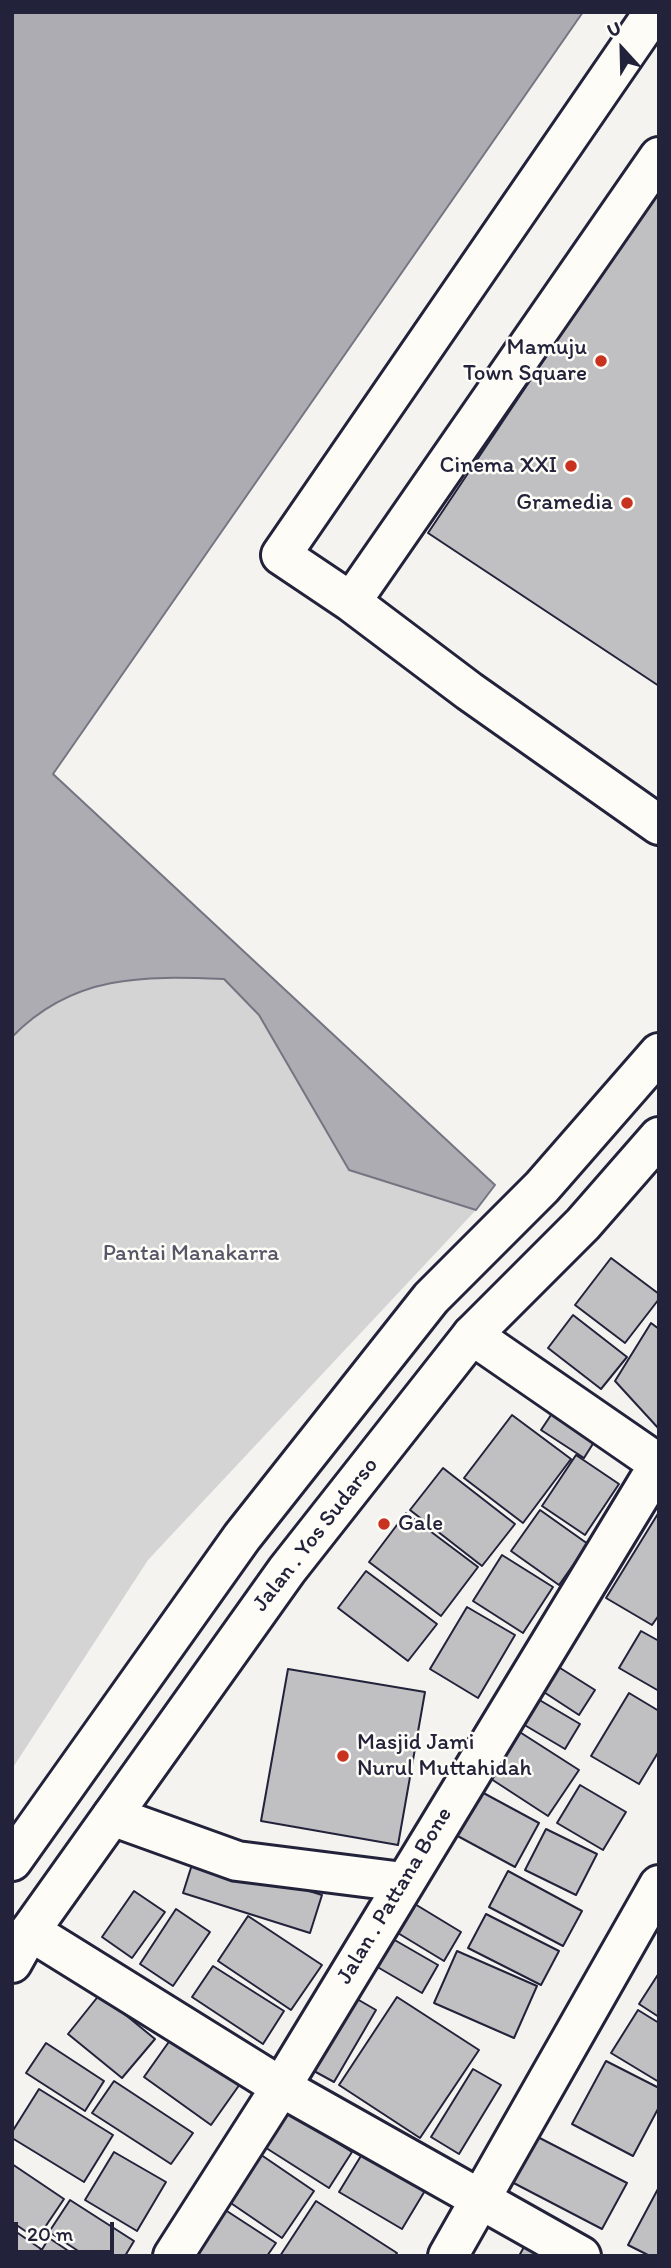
<!DOCTYPE html>
<html>
<head>
<meta charset="utf-8">
<style>
	body { margin:0 }
	#map { position:relative; width:671px; height:2268px; overflow:hidden; background:#f4f3ef; font-family:Itim,sans-serif }
	canvas { display:block }
	.frame { position:absolute; inset:0; border:14px solid #22223b; pointer-events:none }
	.north { position:absolute; left:587px; top:14px; width:70px; height:70px; -webkit-text-stroke:5px #fdfcf7; paint-order:stroke; rotate:338deg; font-size:19px; font-weight:700; line-height:28px; text-align:center; color:#22223b }
	.north::after { content:''; display:block; margin:auto; width:24px; height:32px; background:#22223b; clip-path:polygon(50% 0,100% 100%,50% 72%,0 100%) }
	.scale { position:absolute; left:14px; top:2222px; width:100px; height:32px; box-sizing:border-box; border:4px solid #22223b; border-top:0; padding-left:9px; font-size:21px; line-height:24px; white-space:nowrap; color:#22223b; -webkit-text-stroke:5px #fdfcf7; paint-order:stroke }
</style>
</head>
<body>
<div id="map">
<canvas width="671" height="2268"></canvas>
<div class="frame"></div>
<div class="north">U</div>
<div class="scale">20 m</div>
</div>
<script>
const g = document.querySelector('canvas').getContext('2d');
g.lineJoin = 'round';
function fillPath(path, color) { g.fillStyle = color; g.fill(path, 'evenodd'); }
function strokePath(path, color, width, dash) { g.strokeStyle = color; g.lineWidth = width; g.lineCap = dash ? 'butt' : 'round'; g.setLineDash(dash || []); g.stroke(path); }
function drawText(font, color, halo, rows, align = 'center') {
  g.font = font + ' Itim,sans-serif'; g.lineWidth = 5; g.setLineDash([]); g.textBaseline = 'middle'; g.strokeStyle = halo; g.fillStyle = color; for (const [text, x, y, turn = 0] of rows) {
    g.save(); g.translate(x, y); g.rotate((+turn || 0) * Math.PI / 180); g.textAlign = isNaN(turn) ? turn : align; if (halo) g.strokeText(text, 0, 0); g.fillText(text, 0, 0); g.restore();
  }
}
const green = new Path2D(`
	M 155,977 L 224,979 L 259,1015 L 349,1170 L 476,1210 L 148,1560 L 12,1769 L 12,1037 C 56,991 95,985 155,977 Z`);
const water = new Path2D(`
	M 12,12 L 583,12 L 53,774 L 495,1185 L 476,1210 L 349,1170 L 259,1015 L 224,979 C 143,976 73,974 12,1037 Z`);
const building = new Path2D(`
	M 659,188 L 659,686 L 428,533 Z
	M 611,1258 L 659,1294 L 659,1299 L 625,1343 L 575,1305 Z
	M 573,1315 L 627,1357 L 601,1389 L 548,1348 Z
	M 651,1323 L 659,1329 L 659,1429 L 615,1381 Z
	M 559,1403 L 601,1431 L 584,1458 L 541,1430 Z
	M 512,1415 L 571,1459 L 523,1523 L 464,1478 Z
	M 576,1455 L 619,1484 L 585,1535 L 542,1506 Z
	M 443,1468 L 515,1524 L 482,1566 L 410,1510 Z
	M 540,1510 L 588,1544 L 559,1585 L 511,1551 Z
	M 659,1512 L 659,1615 L 652,1625 L 606,1598 Z
	M 406,1513 L 478,1567 L 441,1616 L 369,1562 Z
	M 502,1555 L 553,1587 L 523,1633 L 473,1601 Z
	M 366,1571 L 437,1624 L 408,1661 L 338,1608 Z
	M 467,1607 L 515,1635 L 478,1698 L 430,1669 Z
	M 641,1631 L 659,1641 L 659,1691 L 619,1668 Z
	M 549,1661 L 595,1690 L 579,1715 L 533,1685 Z
	M 288,1669 L 425,1692 L 398,1845 L 261,1821 Z
	M 526,1692 L 580,1724 L 565,1749 L 511,1717 Z
	M 629,1693 L 659,1711 L 659,1751 L 639,1784 L 591,1756 Z
	M 515,1729 L 579,1770 L 548,1816 L 485,1775 Z
	M 465,1783 L 539,1823 L 515,1867 L 441,1827 Z
	M 580,1785 L 626,1812 L 603,1850 L 557,1823 Z
	M 546,1829 L 597,1854 L 576,1895 L 525,1870 Z
	M 195,1855 L 322,1895 L 310,1933 L 183,1893 Z
	M 508,1871 L 582,1911 L 563,1946 L 489,1907 Z
	M 134,1891 L 165,1912 L 132,1958 L 102,1937 Z
	M 400,1895 L 461,1932 L 444,1961 L 383,1924 Z
	M 176,1909 L 210,1932 L 173,1986 L 140,1964 Z
	M 486,1914 L 559,1951 L 541,1985 L 468,1948 Z
	M 248,1916 L 322,1965 L 291,2010 L 218,1961 Z
	M 379,1931 L 438,1965 L 422,1993 L 362,1958 Z
	M 457,1951 L 537,1986 L 514,2038 L 434,2003 Z
	M 213,1966 L 284,2011 L 263,2044 L 192,1997 Z
	M 659,1973 L 659,2017 L 639,2004 Z
	M 345,1992 L 376,2010 L 334,2082 L 303,2065 Z
	M 100,1994 L 155,2039 L 122,2078 L 68,2034 Z
	M 397,1997 L 479,2050 L 420,2138 L 339,2085 Z
	M 638,2010 L 659,2023 L 659,2082 L 611,2053 Z
	M 173,2036 L 240,2084 L 211,2125 L 144,2077 Z
	M 46,2043 L 104,2081 L 85,2111 L 26,2073 Z
	M 606,2061 L 659,2088 L 659,2107 L 633,2156 L 572,2124 Z
	M 473,2069 L 501,2085 L 459,2154 L 431,2137 Z
	M 114,2081 L 193,2133 L 171,2164 L 92,2113 Z
	M 39,2089 L 113,2135 L 84,2182 L 12,2138 L 12,2132 Z
	M 275,2103 L 352,2152 L 329,2188 L 252,2139 Z
	M 530,2133 L 627,2183 L 602,2229 L 506,2179 Z
	M 367,2146 L 429,2184 L 402,2229 L 339,2192 Z
	M 251,2148 L 314,2191 L 282,2238 L 219,2195 Z
	M 114,2152 L 166,2182 L 137,2231 L 85,2200 Z
	M 12,2164 L 64,2199 L 37,2239 L 12,2222 Z
	M 659,2187 L 659,2256 L 650,2256 L 628,2245 Z
	M 70,2200 L 134,2241 L 125,2256 L 86,2256 L 49,2232 Z
	M 316,2201 L 397,2253 L 395,2256 L 280,2256 Z
	M 213,2202 L 276,2243 L 267,2256 L 184,2256 Z
	M 12,2229 L 41,2249 L 37,2256 L 12,2256 Z
	M 49,2238 L 76,2256 L 38,2256 Z
	M 525,2245 L 544,2256 L 519,2256 Z`);
const minor = new Path2D(`
	M 654,12 L 281,555 L 351,602 L 469,691 L 659,825
	M 351,602 L 659,157
	M 472,1335 L 659,1464
	M 112,1816 L 237,1861 L 403,1882
	M 30,1931 L 281,2087 L 581,2256
	M 173,2256 L 281,2087 L 659,1464`);
const major = new Path2D(`
	M 448,2256 L 659,1885`);
const highway = new Path2D(`
	M 12,1861 L 242,1537 L 431,1298 L 542,1187 L 659,1053
	M 12,1963 L 30,1931 L 287,1570 L 472,1335 L 583,1224 L 659,1137`);
const markers = [
	[601,361,7,"#c8321e"],
	[571,466,7,"#c8321e"],
	[627,503,7,"#c8321e"],
	[384,1524,7,"#c8321e"],
	[343,1756,7,"#c8321e"]
];
const poiNames = [
	["Mamuju",587,348],
	["Town Square",587,374],
	["Cinema XXI",557,466],
	["Gramedia",613,503],
	["Gale",398,1524,"left"],
	["Masjid Jami",357,1743,"left"],
	["Nurul Muttahidah",357,1769,"left"]
];
const parkNames = [
	["Pantai Manakarra",191,1254]
];
const streetNames = [
	["Jalan . Yos Sudarso",316,1535,-52],
	["Jalan . Pattana Bone",395,1896,-59]
];
fillPath(green, '#d5d4d5');
fillPath(water, '#acacb2');
strokePath(water, '#757582', 2);
fillPath(building, '#c0bfc2');
strokePath(building, '#22223b', 2);
strokePath(minor, '#22223b', 44);
strokePath(major, '#22223b', 44);
strokePath(highway, '#22223b', 44);
strokePath(minor, '#fdfcf7', 38);
strokePath(major, '#fdfcf7', 38);
strokePath(highway, '#fdfcf7', 38);
for (const [x, y, r, color] of markers) { const dot = new Path2D(); dot.arc(x, y, r, 0, 2 * Math.PI); g.fillStyle = color; g.fill(dot); strokePath(dot, '#fdfcf7', 2.5); }
drawText('23px', '#22223b', '#fdfcf7', poiNames, 'right');
drawText('23px', '#585769', '#fdfcf7', parkNames);
drawText('23px', '#22223b', '#fdfcf7', streetNames);
</script>
</body>
</html>
